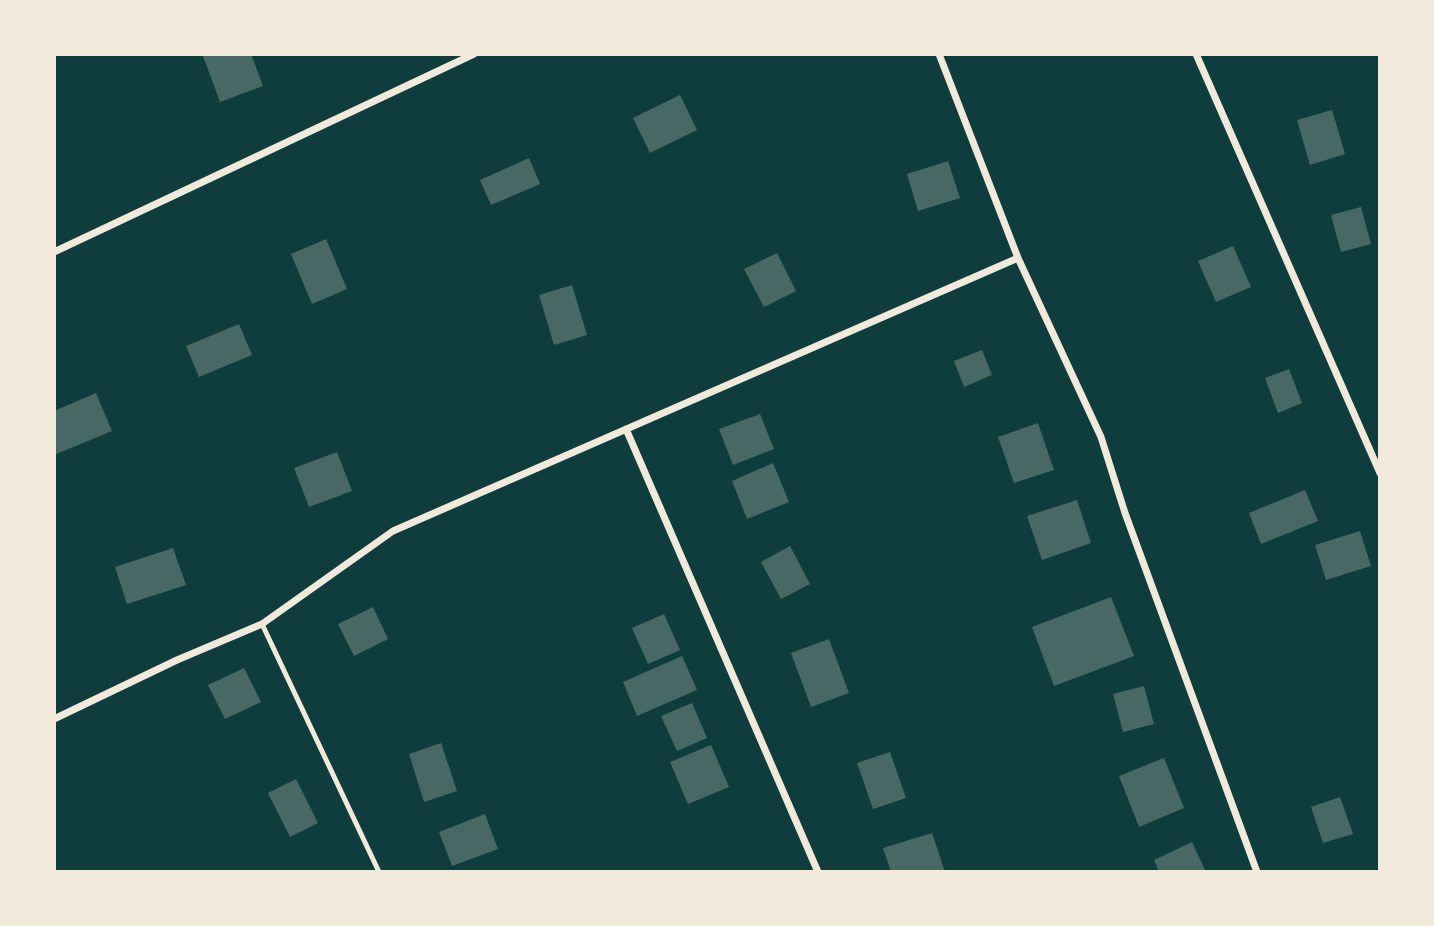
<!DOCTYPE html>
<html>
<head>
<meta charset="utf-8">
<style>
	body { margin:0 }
	#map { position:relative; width:1434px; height:926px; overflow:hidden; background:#0f3d3e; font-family:Inter,sans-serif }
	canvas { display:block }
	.frame { position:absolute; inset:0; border:56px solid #f1e9da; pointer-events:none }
</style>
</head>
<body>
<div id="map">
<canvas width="1434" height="926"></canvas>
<div class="frame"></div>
</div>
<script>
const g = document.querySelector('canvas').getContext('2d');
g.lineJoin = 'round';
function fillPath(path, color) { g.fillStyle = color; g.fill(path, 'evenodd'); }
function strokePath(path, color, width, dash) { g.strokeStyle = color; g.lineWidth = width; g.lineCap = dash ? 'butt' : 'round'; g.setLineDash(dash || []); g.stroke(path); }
const building = new Path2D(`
	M 209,54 L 251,54 L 263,86 L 220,102 L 203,56 Z
	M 680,95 L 697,130 L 650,153 L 633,118 Z
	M 1332,110 L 1345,154 L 1310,165 L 1297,120 Z
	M 529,158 L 540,184 L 491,205 L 480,180 Z
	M 948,161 L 960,198 L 918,211 L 907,174 Z
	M 1361,207 L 1371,244 L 1341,252 L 1331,215 Z
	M 326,239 L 347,289 L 312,304 L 291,254 Z
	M 1233,246 L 1251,287 L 1216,302 L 1198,261 Z
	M 777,253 L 796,291 L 764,307 L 744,269 Z
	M 572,285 L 587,335 L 554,345 L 539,295 Z
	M 239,324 L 252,355 L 199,377 L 186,346 Z
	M 982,350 L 992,375 L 964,387 L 954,361 Z
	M 1289,369 L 1302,403 L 1278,413 L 1265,378 Z
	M 96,393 L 112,431 L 54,455 L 54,411 Z
	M 760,414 L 774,449 L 733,465 L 719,429 Z
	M 1038,423 L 1054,470 L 1014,483 L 998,437 Z
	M 337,452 L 352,491 L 309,507 L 294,468 Z
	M 773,463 L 789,502 L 747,519 L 732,481 Z
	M 1305,490 L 1318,521 L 1261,544 L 1249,513 Z
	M 1077,500 L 1091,543 L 1042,560 L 1027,516 Z
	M 1360,531 L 1371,566 L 1326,580 L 1315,545 Z
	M 790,546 L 810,584 L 781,599 L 761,562 Z
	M 173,548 L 186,585 L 127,604 L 115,567 Z
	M 1111,597 L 1134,656 L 1054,686 L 1032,627 Z
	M 373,607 L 388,639 L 354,656 L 338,624 Z
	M 664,614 L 680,650 L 648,664 L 632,628 Z
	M 829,639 L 849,693 L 811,707 L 791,653 Z
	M 682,656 L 697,690 L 637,716 L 623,682 Z
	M 244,668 L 261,702 L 225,719 L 208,685 Z
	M 1144,686 L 1154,724 L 1123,732 L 1113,694 Z
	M 692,703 L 707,738 L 677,751 L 661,716 Z
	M 441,743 L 457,791 L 424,802 L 409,754 Z
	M 711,745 L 729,787 L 688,804 L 670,762 Z
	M 890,752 L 906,798 L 873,809 L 857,763 Z
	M 1164,758 L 1184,808 L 1139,827 L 1119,776 Z
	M 296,779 L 318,823 L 290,837 L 268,793 Z
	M 1340,797 L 1353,834 L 1323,843 L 1311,807 Z
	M 485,814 L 498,849 L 452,866 L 439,832 Z
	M 932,833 L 945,872 L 891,872 L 883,848 Z
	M 1192,842 L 1206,872 L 1159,872 L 1154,860 Z`);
const service = new Path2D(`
	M 262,624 L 379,872`);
const minor = new Path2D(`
	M 939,54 L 1018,258 L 1101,437 L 1125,513 L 1257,872
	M 1196,54 L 1380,473
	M 54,252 L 474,54
	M 626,429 L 818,872
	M 54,719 L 177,660 L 262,624 L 393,531 L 1018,258`);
fillPath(building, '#486865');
strokePath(service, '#f1e9da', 5);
strokePath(minor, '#f1e9da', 7);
</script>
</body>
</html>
